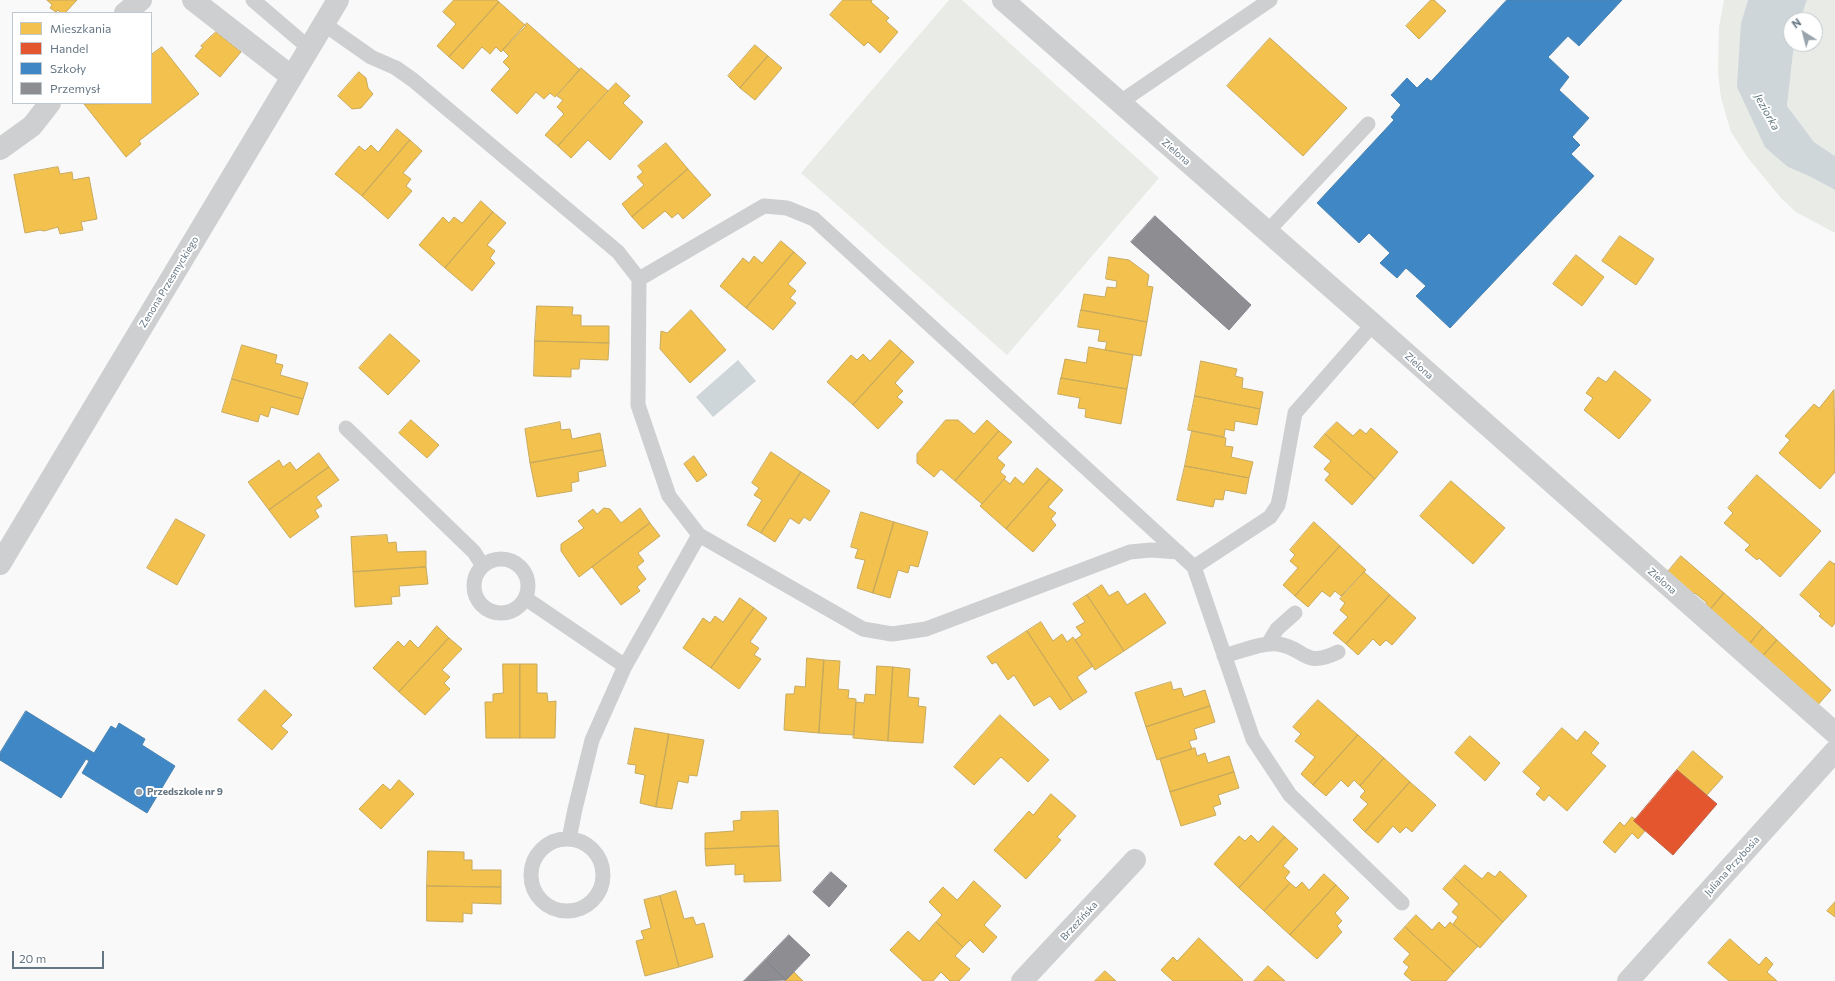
<!DOCTYPE html>
<html>
<head>
<meta charset="utf-8">
<style>
	body { margin:0 }
	#map { position:relative; width:1835px; height:981px; overflow:hidden; background:#f9f9f9; font-family:Commissioner,sans-serif }
	canvas { display:block }
	.legend { position:absolute; left:12px; top:12px; width:140px; height:92px; box-sizing:border-box; background:#fff; border:1px solid #c1c8cd; margin:0; padding:5px 7px; list-style:none; font-size:12px; color:#657683 }
	.legend li { display:flex; align-items:center; gap:8px; height:20px }
	.legend b { width:20px; border:1px solid #c1c8cd }
	.north { position:absolute; left:1783px; top:12px; width:40px; height:40px; box-sizing:border-box; background:#fff; border:1px solid #c1c8cd; border-radius:50%; rotate:324deg; font-size:11px; font-weight:700; line-height:16px; text-align:center; color:#657683 }
	.north::after { content:''; display:block; margin:auto; width:14px; height:18px; background:#99a4ac; clip-path:polygon(50% 0,100% 100%,50% 72%,0 100%) }
	.scale { position:absolute; left:12px; top:951px; width:92px; height:18px; box-sizing:border-box; border:2px solid #657683; border-top:0; padding-left:5px; font-size:12px; line-height:14px; white-space:nowrap; color:#657683; -webkit-text-stroke:3px #fff; paint-order:stroke }
</style>
</head>
<body>
<div id="map">
<canvas width="1835" height="981"></canvas>
<ul class="legend">
<li><b style="height:11px;background:#f2c14e"></b>Mieszkania</li>
<li><b style="height:11px;background:#e4572e"></b>Handel</li>
<li><b style="height:11px;background:#3f88c5"></b>Szkoły</li>
<li><b style="height:11px;background:#8d8d92"></b>Przemysł</li>
</ul>
<div class="north">N</div>
<div class="scale">20 m</div>
</div>
<script>
const g = document.querySelector('canvas').getContext('2d');
g.lineJoin = 'round';
function fillPath(path, color) { g.fillStyle = color; g.fill(path, 'evenodd'); }
function strokePath(path, color, width, dash) { g.strokeStyle = color; g.lineWidth = width; g.lineCap = dash ? 'butt' : 'round'; g.setLineDash(dash || []); g.stroke(path); }
function drawText(font, color, halo, rows, align = 'center') {
  g.font = font + ' Commissioner,sans-serif'; g.lineWidth = 4; g.setLineDash([]); g.textBaseline = 'middle'; g.strokeStyle = halo; g.fillStyle = color; for (const [text, x, y, turn = 0] of rows) {
    g.save(); g.translate(x, y); g.rotate((+turn || 0) * Math.PI / 180); g.textAlign = isNaN(turn) ? turn : align; if (halo) g.strokeText(text, 0, 0); g.fillText(text, 0, 0); g.restore();
  }
}
const green = new Path2D(`
	M 949,0 L 962,0 L 1159,178 L 1007,355 L 801,173 Z
	M 1724,0 L 1748,0 L 1741,23 L 1788,167 L 1809,176 L 1835,190 L 1835,233 L 1796,212 L 1781,198 L 1748,158 L 1731,132 L 1721,98 L 1718,72 L 1719,27 Z
	M 1807,0 L 1835,0 L 1835,156 L 1814,142 L 1787,106 L 1794,44 L 1815,44 L 1815,20 L 1800,20 Z`);
const water = new Path2D(`
	M 1748,0 L 1807,0 L 1800,20 L 1791,20 L 1791,44 L 1794,44 L 1787,106 L 1814,142 L 1835,156 L 1835,190 L 1809,176 L 1788,167 L 1765,147 L 1737,87 L 1741,23 Z
	M 738,360 L 756,381 L 713,417 L 696,397 Z`);
const homes = new Path2D(`
	M 47,0 L 77,0 L 65,13 L 61,13 L 58,10 L 56,12 L 50,8 L 52,5 Z
	M 454,0 L 497,0 L 499,2 L 449,57 L 437,46 L 456,24 L 443,12 Z
	M 843,0 L 872,0 L 871,2 L 889,18 L 886,21 L 898,32 L 880,53 L 868,42 L 864,46 L 830,15 Z
	M 1431,0 L 1434,0 L 1446,11 L 1419,39 L 1406,26 Z
	M 499,2 L 526,26 L 501,52 L 496,47 L 490,54 L 482,47 L 463,69 L 449,57 Z
	M 527,23 L 580,70 L 555,97 L 550,93 L 544,99 L 536,92 L 517,114 L 491,90 L 510,69 L 503,62 L 509,56 L 503,50 Z
	M 216,32 L 241,52 L 220,77 L 195,56 L 203,47 L 201,46 Z
	M 1270,38 L 1347,108 L 1303,156 L 1227,86 Z
	M 755,45 L 768,56 L 740,88 L 728,76 Z
	M 162,47 L 199,94 L 139,141 L 141,144 L 126,157 L 84,104 L 151,103 L 151,55 Z
	M 768,56 L 782,68 L 755,100 L 740,88 Z
	M 581,68 L 608,91 L 558,146 L 545,135 L 564,114 L 557,107 L 563,100 L 557,96 Z
	M 359,72 L 366,78 L 368,88 L 373,94 L 361,108 L 352,109 L 338,96 Z
	M 616,83 L 630,96 L 623,103 L 643,122 L 610,160 L 588,140 L 571,158 L 558,146 Z
	M 397,129 L 410,140 L 362,196 L 335,174 L 359,146 L 365,151 L 371,145 L 378,152 Z
	M 410,140 L 422,151 L 403,173 L 411,179 L 406,186 L 412,191 L 388,219 L 362,196 Z
	M 666,143 L 688,169 L 632,217 L 622,204 L 644,185 L 637,177 L 643,172 L 638,166 Z
	M 58,167 L 60,174 L 72,172 L 73,180 L 89,177 L 97,219 L 81,222 L 83,230 L 60,234 L 58,227 L 44,231 L 40,230 L 25,233 L 14,175 Z
	M 688,169 L 711,195 L 683,219 L 678,213 L 672,218 L 665,211 L 643,229 L 632,217 Z
	M 481,201 L 493,212 L 445,268 L 419,245 L 443,217 L 449,223 L 454,217 L 462,223 Z
	M 493,212 L 506,223 L 487,245 L 495,251 L 490,258 L 495,263 L 472,291 L 445,268 Z
	M 1620,236 L 1654,259 L 1636,285 L 1602,261 Z
	M 781,241 L 794,252 L 746,308 L 720,286 L 743,258 L 749,263 L 754,256 L 762,263 Z
	M 794,252 L 806,263 L 788,284 L 796,291 L 790,298 L 796,303 L 773,330 L 746,308 Z
	M 1576,255 L 1604,277 L 1582,306 L 1553,284 Z
	M 1109,257 L 1129,260 L 1149,275 L 1147,286 L 1153,287 L 1147,322 L 1081,310 L 1084,294 L 1105,297 L 1107,287 L 1116,288 L 1117,281 L 1106,279 Z
	M 537,306 L 573,307 L 572,315 L 581,315 L 581,326 L 609,326 L 609,343 L 535,341 Z
	M 691,310 L 726,350 L 690,383 L 660,349 L 661,331 L 667,333 Z
	M 1081,310 L 1147,322 L 1141,356 L 1105,350 L 1107,342 L 1098,341 L 1100,330 L 1078,327 Z
	M 390,334 L 420,361 L 388,395 L 359,368 Z
	M 890,340 L 902,351 L 853,405 L 827,382 L 851,355 L 857,360 L 863,354 L 870,361 Z
	M 535,341 L 609,343 L 608,360 L 580,359 L 579,369 L 571,369 L 571,377 L 534,376 Z
	M 242,345 L 277,355 L 275,363 L 283,365 L 280,375 L 308,383 L 303,399 L 232,379 Z
	M 1089,347 L 1133,355 L 1127,389 L 1061,378 L 1065,359 L 1086,363 Z
	M 902,351 L 914,362 L 895,383 L 903,391 L 897,397 L 903,402 L 878,429 L 853,405 Z
	M 1201,361 L 1237,369 L 1235,376 L 1243,378 L 1242,388 L 1263,392 L 1260,409 L 1195,396 Z
	M 1615,371 L 1651,400 L 1619,439 L 1584,410 L 1593,398 L 1586,393 L 1598,377 L 1606,382 Z
	M 1061,378 L 1127,389 L 1121,424 L 1085,417 L 1086,409 L 1078,408 L 1080,398 L 1058,394 Z
	M 232,379 L 303,399 L 298,415 L 271,407 L 268,417 L 260,414 L 258,422 L 222,412 Z
	M 1834,390 L 1835,472 L 1820,489 L 1779,453 L 1790,440 L 1785,436 L 1814,404 L 1819,408 Z
	M 1195,396 L 1260,409 L 1257,425 L 1235,421 L 1234,431 L 1225,429 L 1224,437 L 1188,430 Z
	M 411,420 L 439,445 L 427,458 L 399,433 Z
	M 946,420 L 958,420 L 974,434 L 987,420 L 999,431 L 955,481 L 941,469 L 934,477 L 917,463 L 917,454 Z
	M 560,422 L 561,430 L 570,429 L 572,439 L 600,433 L 603,450 L 530,463 L 525,429 Z
	M 1337,422 L 1353,436 L 1360,429 L 1366,434 L 1371,428 L 1398,452 L 1375,479 L 1325,434 Z
	M 999,431 L 1012,442 L 997,458 L 1005,465 L 1000,472 L 1006,477 L 982,504 L 955,481 Z
	M 1192,431 L 1226,438 L 1225,446 L 1233,447 L 1231,457 L 1253,462 L 1249,478 L 1185,466 Z
	M 1325,434 L 1375,479 L 1352,505 L 1325,480 L 1330,474 L 1324,469 L 1331,461 L 1314,447 Z
	M 603,450 L 606,466 L 578,472 L 579,481 L 571,483 L 572,491 L 537,497 L 530,463 Z
	M 771,452 L 801,472 L 761,533 L 747,525 L 762,500 L 754,495 L 759,488 L 752,483 Z
	M 319,453 L 329,467 L 269,510 L 248,482 L 279,460 L 283,467 L 290,462 L 296,470 Z
	M 694,456 L 707,475 L 697,482 L 684,464 Z
	M 1185,466 L 1249,478 L 1246,494 L 1225,490 L 1223,500 L 1215,499 L 1213,507 L 1177,500 Z
	M 329,467 L 339,480 L 316,497 L 322,506 L 315,510 L 319,517 L 290,538 L 269,510 Z
	M 1037,468 L 1050,479 L 1006,529 L 980,506 L 1004,479 L 1010,484 L 1015,477 L 1023,484 Z
	M 801,472 L 830,491 L 810,521 L 804,517 L 799,524 L 790,518 L 775,542 L 761,533 Z
	M 1757,475 L 1821,531 L 1780,577 L 1759,558 L 1757,560 L 1745,550 L 1750,545 L 1724,523 L 1733,513 L 1728,508 Z
	M 1050,479 L 1063,490 L 1048,507 L 1056,513 L 1051,519 L 1056,525 L 1033,552 L 1006,529 Z
	M 1451,481 L 1505,528 L 1473,564 L 1420,516 Z
	M 604,508 L 610,509 L 621,523 L 640,508 L 650,523 L 579,577 L 561,551 L 561,544 L 584,528 L 578,521 L 593,509 L 597,514 Z
	M 861,512 L 894,522 L 873,593 L 857,588 L 865,560 L 855,558 L 858,549 L 851,547 Z
	M 176,519 L 205,535 L 177,585 L 147,568 Z
	M 894,522 L 928,532 L 918,567 L 910,565 L 908,573 L 898,570 L 890,598 L 873,593 Z
	M 1314,522 L 1340,546 L 1295,596 L 1283,585 L 1298,568 L 1290,561 L 1295,555 L 1290,550 Z
	M 650,523 L 660,536 L 638,553 L 644,561 L 637,567 L 646,579 L 637,587 L 640,591 L 621,605 L 592,567 Z
	M 387,535 L 388,543 L 396,542 L 397,552 L 426,551 L 426,567 L 353,572 L 351,537 Z
	M 1340,546 L 1366,570 L 1341,596 L 1335,591 L 1330,597 L 1322,591 L 1308,607 L 1295,596 Z
	M 1681,556 L 1724,593 L 1709,611 L 1703,606 L 1707,603 L 1695,593 L 1692,596 L 1666,574 Z
	M 1830,561 L 1834,564 L 1835,563 L 1835,623 L 1832,627 L 1819,616 L 1821,614 L 1800,595 Z
	M 426,567 L 428,584 L 399,586 L 400,596 L 391,597 L 392,604 L 355,607 L 353,572 Z
	M 1364,572 L 1390,595 L 1346,644 L 1333,633 L 1348,617 L 1340,610 L 1345,603 L 1340,599 Z
	M 1102,585 L 1109,596 L 1118,591 L 1127,605 L 1145,593 L 1166,623 L 1124,651 L 1087,595 Z
	M 1724,593 L 1763,627 L 1748,646 L 1709,611 Z
	M 1087,595 L 1124,651 L 1095,670 L 1075,640 L 1082,635 L 1076,627 L 1085,622 L 1073,604 Z
	M 1390,595 L 1416,618 L 1392,645 L 1386,640 L 1380,646 L 1373,639 L 1358,655 L 1346,644 Z
	M 740,598 L 754,608 L 711,668 L 683,648 L 703,618 L 710,623 L 715,616 L 723,622 Z
	M 754,608 L 767,618 L 750,642 L 759,648 L 754,655 L 761,659 L 739,689 L 711,668 Z
	M 1041,622 L 1053,641 L 1062,634 L 1067,642 L 1073,637 L 1093,666 L 1077,677 L 1087,692 L 1073,701 L 1027,631 Z
	M 437,626 L 449,638 L 399,692 L 373,668 L 398,641 L 404,647 L 410,640 L 418,648 Z
	M 1763,627 L 1777,640 L 1761,658 L 1748,646 Z
	M 1027,631 L 1073,701 L 1060,710 L 1050,696 L 1034,706 L 1014,675 L 1008,680 L 996,662 L 992,664 L 987,657 Z
	M 449,638 L 462,649 L 442,670 L 450,677 L 444,683 L 450,689 L 425,715 L 399,692 Z
	M 1777,640 L 1831,690 L 1816,707 L 1761,658 Z
	M 807,658 L 824,660 L 819,733 L 784,730 L 786,694 L 794,694 L 795,686 L 805,687 Z
	M 824,660 L 840,661 L 838,689 L 849,690 L 848,698 L 856,699 L 854,735 L 819,733 Z
	M 503,664 L 520,664 L 520,738 L 486,738 L 485,702 L 493,702 L 493,694 L 503,693 Z
	M 520,664 L 537,664 L 537,693 L 547,693 L 548,702 L 556,701 L 555,738 L 520,738 Z
	M 877,666 L 893,667 L 888,741 L 853,738 L 856,702 L 864,703 L 865,694 L 875,695 Z
	M 893,667 L 910,669 L 908,697 L 919,698 L 918,706 L 926,707 L 923,743 L 888,741 Z
	M 1171,682 L 1173,690 L 1181,688 L 1184,697 L 1205,690 L 1210,706 L 1146,727 L 1135,693 Z
	M 265,690 L 292,715 L 281,726 L 288,732 L 272,750 L 238,720 Z
	M 1318,700 L 1358,735 L 1313,785 L 1301,774 L 1315,757 L 1295,741 L 1301,734 L 1293,727 Z
	M 1210,706 L 1215,722 L 1194,729 L 1197,739 L 1189,741 L 1192,749 L 1157,760 L 1146,727 Z
	M 1000,715 L 1049,760 L 1028,782 L 1001,757 L 974,785 L 954,767 Z
	M 635,728 L 669,734 L 656,807 L 640,803 L 645,775 L 635,773 L 636,765 L 628,764 Z
	M 1562,728 L 1577,741 L 1585,731 L 1599,743 L 1591,753 L 1606,766 L 1567,811 L 1549,795 L 1544,801 L 1536,794 L 1541,788 L 1523,772 Z
	M 669,734 L 704,740 L 697,776 L 689,775 L 688,783 L 678,781 L 672,809 L 656,807 Z
	M 1358,735 L 1384,758 L 1360,786 L 1354,780 L 1348,787 L 1341,780 L 1326,796 L 1313,785 Z
	M 1470,736 L 1500,763 L 1485,781 L 1455,753 Z
	M 1195,748 L 1197,756 L 1205,753 L 1208,763 L 1229,756 L 1234,772 L 1170,792 L 1160,759 Z
	M 1693,751 L 1723,777 L 1707,795 L 1677,770 Z
	M 1384,758 L 1410,782 L 1365,832 L 1353,820 L 1368,804 L 1360,797 L 1365,791 L 1360,786 Z
	M 1234,772 L 1239,788 L 1218,795 L 1221,804 L 1213,807 L 1216,815 L 1181,826 L 1170,792 Z
	M 399,780 L 414,794 L 381,829 L 359,809 L 383,784 L 390,790 Z
	M 1410,782 L 1436,805 L 1412,832 L 1406,827 L 1400,833 L 1393,826 L 1378,843 L 1365,832 Z
	M 1051,794 L 1076,816 L 1057,837 L 1061,840 L 1026,879 L 994,850 L 1029,811 L 1033,815 Z
	M 778,811 L 779,846 L 705,849 L 705,833 L 734,831 L 733,821 L 741,820 L 741,812 Z
	M 1632,817 L 1635,819 L 1634,821 L 1645,831 L 1638,839 L 1632,833 L 1615,853 L 1603,842 L 1620,822 L 1624,826 Z
	M 1273,826 L 1285,837 L 1239,888 L 1214,864 L 1239,836 L 1245,841 L 1251,835 L 1258,842 Z
	M 1285,837 L 1298,849 L 1283,866 L 1290,872 L 1285,878 L 1290,883 L 1264,911 L 1239,888 Z
	M 779,846 L 781,881 L 744,882 L 744,874 L 735,875 L 735,864 L 706,866 L 705,849 Z
	M 428,851 L 464,852 L 464,860 L 472,860 L 472,870 L 501,870 L 501,887 L 427,886 Z
	M 1465,865 L 1482,879 L 1488,872 L 1495,877 L 1500,871 L 1527,896 L 1503,922 L 1454,877 Z
	M 1324,874 L 1336,885 L 1290,935 L 1264,911 L 1290,883 L 1296,888 L 1302,882 L 1309,890 Z
	M 1454,877 L 1503,922 L 1480,948 L 1453,924 L 1458,917 L 1452,912 L 1459,904 L 1443,889 Z
	M 974,881 L 1001,906 L 984,925 L 997,937 L 983,953 L 970,940 L 963,947 L 936,922 L 942,915 L 929,902 L 943,887 L 957,900 Z
	M 1336,885 L 1349,898 L 1335,913 L 1342,921 L 1337,926 L 1342,932 L 1317,959 L 1290,935 Z
	M 427,886 L 501,887 L 501,904 L 472,903 L 472,914 L 463,913 L 463,922 L 427,921 Z
	M 676,891 L 684,919 L 693,917 L 696,925 L 704,923 L 713,957 L 679,967 L 660,896 Z
	M 660,896 L 679,967 L 645,976 L 636,941 L 644,939 L 641,931 L 651,928 L 644,900 Z
	M 1835,902 L 1835,917 L 1827,911 Z
	M 1416,915 L 1432,930 L 1439,922 L 1445,928 L 1450,922 L 1478,946 L 1454,972 L 1405,927 Z
	M 936,922 L 963,947 L 955,956 L 970,969 L 959,981 L 950,981 L 941,972 L 933,981 L 923,981 L 890,950 L 908,931 L 919,941 Z
	M 1405,927 L 1454,972 L 1446,981 L 1412,981 L 1404,974 L 1409,967 L 1403,962 L 1410,954 L 1394,939 Z
	M 1199,938 L 1243,980 L 1242,981 L 1173,981 L 1161,970 L 1173,957 L 1177,961 Z
	M 1730,939 L 1759,965 L 1766,957 L 1773,964 L 1767,972 L 1777,981 L 1729,981 L 1708,963 Z
	M 1268,966 L 1285,981 L 1254,981 Z
	M 1105,971 L 1116,981 L 1095,981 Z
	M 794,972 L 803,981 L 785,981 Z`);
const shops = new Path2D(`
	M 1677,770 L 1717,804 L 1673,855 L 1634,821 Z`);
const schools = new Path2D(`
	M 1507,0 L 1622,0 L 1579,46 L 1568,36 L 1548,57 L 1569,77 L 1559,90 L 1589,118 L 1572,137 L 1580,145 L 1571,154 L 1594,176 L 1450,328 L 1416,296 L 1426,286 L 1406,268 L 1397,278 L 1380,263 L 1390,253 L 1369,233 L 1359,243 L 1317,203 L 1394,120 L 1391,117 L 1401,105 L 1391,95 L 1407,78 L 1417,88 L 1427,78 L 1431,81 Z
	M 26,711 L 94,753 L 111,726 L 116,729 L 119,723 L 145,739 L 142,745 L 175,766 L 147,813 L 82,773 L 89,761 L 86,759 L 61,798 L 0,760 L 0,753 Z`);
const industry = new Path2D(`
	M 1155,216 L 1251,305 L 1229,330 L 1131,242 Z
	M 831,872 L 847,886 L 829,907 L 813,892 Z
	M 789,935 L 810,955 L 786,980 L 765,960 Z
	M 765,960 L 786,980 L 744,981 Z`);
const lane = new Path2D(`
	M 253,0 L 309,48
	M 324,24 L 371,57 L 396,68 L 413,80 L 618,252 L 639,279 L 638,405 L 669,496 L 699,535 L 863,629 L 892,634 L 926,629 L 1130,552 L 1151,550 L 1178,552
	M 1119,103 L 1270,0
	M 1267,232 L 1368,124
	M 639,279 L 764,206 L 787,208 L 814,219 L 1194,567 L 1253,739 L 1290,795 L 1402,903
	M 346,428 L 474,552 L 483,566
	M474 586a27 27 0 1 1 54 0a27 27 0 1 1-54 0Z
	M 1194,567 L 1270,517 L 1278,505 L 1280,496 L 1295,413 L 1373,324
	M 525,598 L 625,666
	M 1268,644 L 1277,629 L 1295,613
	M 1224,656 C 1240,652 1261,642 1278,644 C 1306,648 1303,669 1338,652
	M 569,839 L 575,809 L 592,740 L 625,666 L 699,535
	M531 875a36 36 0 1 1 72 0a36 36 0 1 1-72 0Z`);
const street = new Path2D(`
	M 193,0 L 292,77
	M 1003,0 L 1373,324 L 1835,733
	M 125,13 L 141,0
	M 0,149 L 32,126 L 50,103
	M 0,564 L 338,0
	M 1022,981 L 1135,860
	M 1628,981 L 1835,751`);
const markers = [
	[139,792,4,"#99a4ac"]
];
const streetNames = [
	["Zielona",1176,152,41],
	["Zenona Przesmyckiego",169,282,-59],
	["Zielona",1419,366,42],
	["Zielona",1662,581,41],
	["Juliana Przybosia",1732,866,-48],
	["Brzezińska",1079,921,-47]
];
const poiNames = [
	["Przedszkole nr 9",147,792]
];
const waterNames = [
	["Jeziorka",1767,112,61]
];
fillPath(green, '#e8ebe6');
fillPath(water, '#ced6d9');
fillPath(homes, '#f2c14e');
strokePath(homes, '#c8aa5e', 1);
fillPath(shops, '#e4572e');
strokePath(shops, '#be6048', 1);
fillPath(schools, '#3f88c5');
strokePath(schools, '#4a83b1', 1);
fillPath(industry, '#8d8d92');
strokePath(industry, '#81868e', 1);
strokePath(lane, '#cecfd0', 15);
strokePath(street, '#cecfd0', 22);
for (const [x, y, r, color] of markers) { const dot = new Path2D(); dot.arc(x, y, r, 0, 2 * Math.PI); g.fillStyle = color; g.fill(dot); strokePath(dot, '#fff', 1.5); }
drawText('10px', '#657683', '#fff', streetNames);
drawText('bold 10px', '#657683', '#fff', poiNames, 'left');
drawText('italic 11px', '#60757c', '#fff', waterNames);
</script>
</body>
</html>
